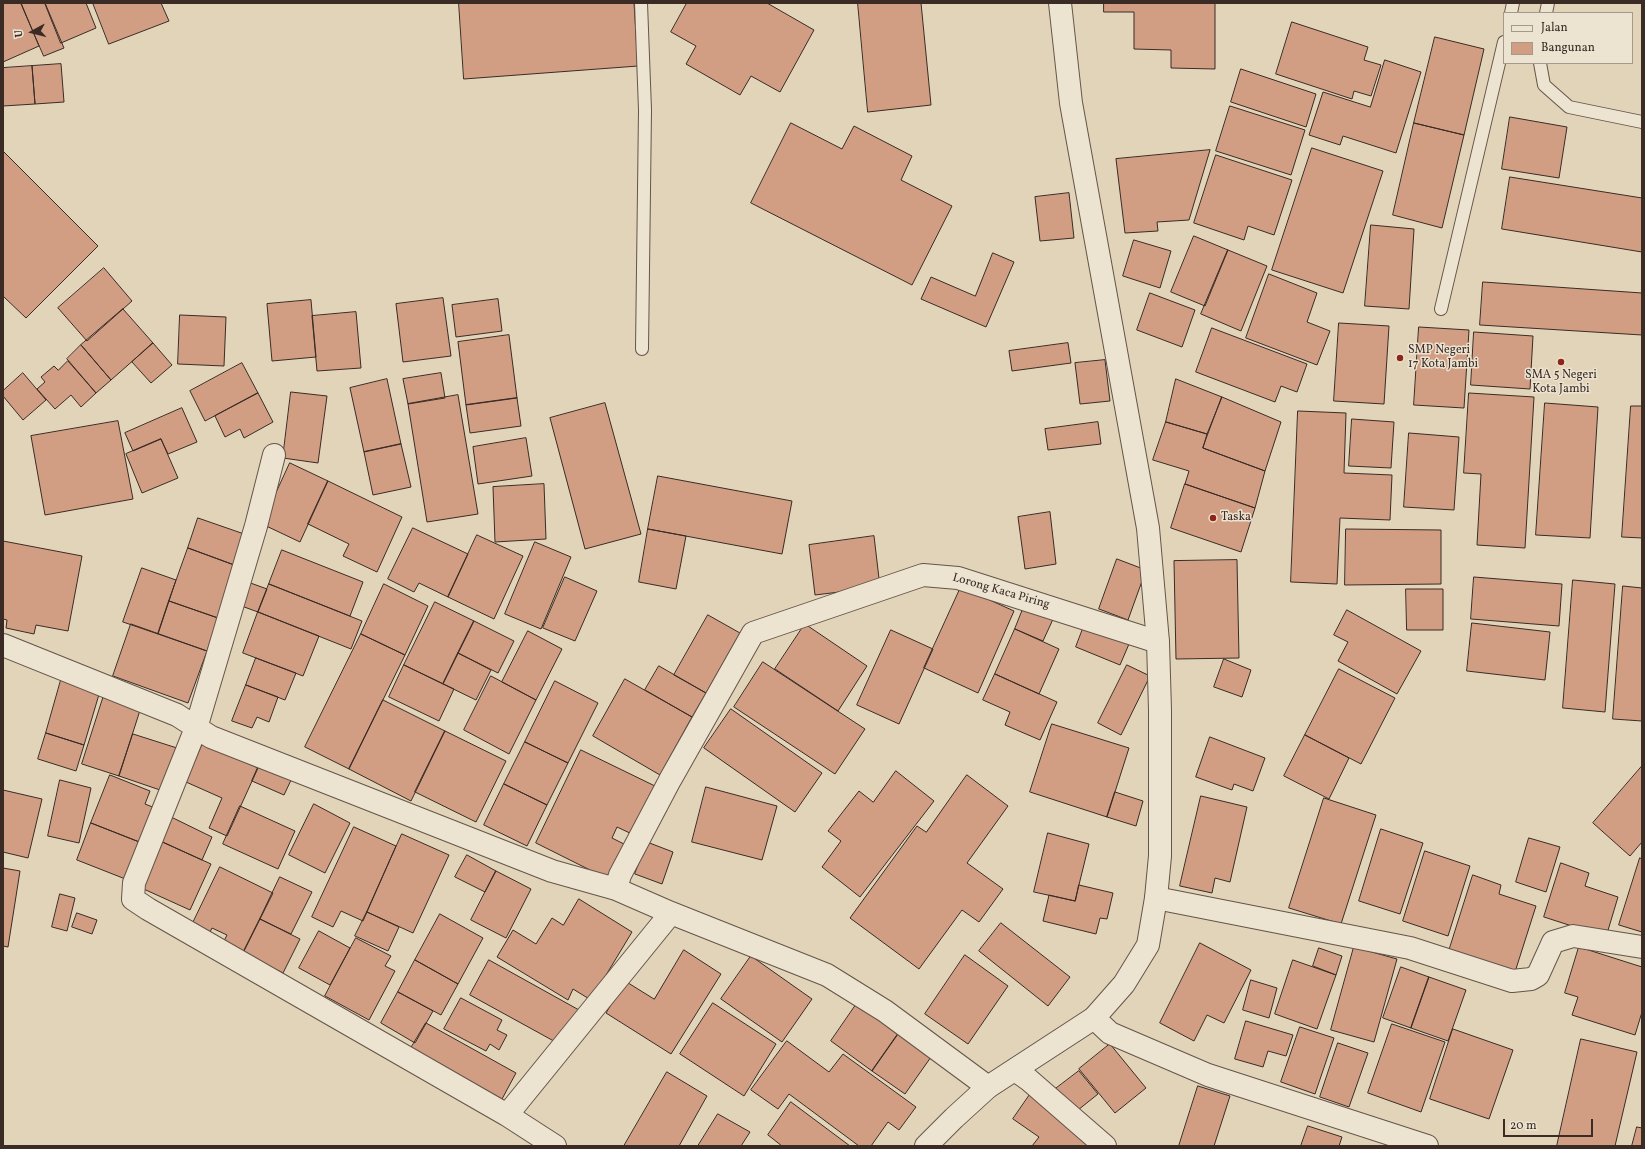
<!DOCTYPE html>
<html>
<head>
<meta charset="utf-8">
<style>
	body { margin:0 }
	#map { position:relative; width:1645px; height:1149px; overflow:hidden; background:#e2d4b8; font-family:Vollkorn,serif }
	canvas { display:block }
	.frame { position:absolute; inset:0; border:4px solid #3a2b25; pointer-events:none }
	.legend { position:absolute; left:1503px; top:12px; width:130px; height:52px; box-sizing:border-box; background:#ece3d1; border:1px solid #a5998c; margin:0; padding:5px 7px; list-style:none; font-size:12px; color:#3a2b25 }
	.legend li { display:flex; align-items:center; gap:8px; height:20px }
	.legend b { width:20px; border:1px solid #a5998c }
	.north { position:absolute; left:12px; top:12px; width:40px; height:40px; -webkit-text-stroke:3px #ece3d1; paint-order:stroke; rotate:263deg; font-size:11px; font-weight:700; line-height:16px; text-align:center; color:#3a2b25 }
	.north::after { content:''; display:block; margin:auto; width:14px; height:18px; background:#3a2b25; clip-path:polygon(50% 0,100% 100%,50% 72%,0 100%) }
	.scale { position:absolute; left:1503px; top:1119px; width:90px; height:18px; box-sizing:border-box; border:2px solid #3a2b25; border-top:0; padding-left:5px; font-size:12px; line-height:14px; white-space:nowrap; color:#3a2b25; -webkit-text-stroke:3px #ece3d1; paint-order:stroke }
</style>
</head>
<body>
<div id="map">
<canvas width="1645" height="1149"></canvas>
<div class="frame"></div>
<ul class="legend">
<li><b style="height:5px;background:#ece3d1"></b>Jalan</li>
<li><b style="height:11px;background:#d19e84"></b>Bangunan</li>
</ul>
<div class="north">U</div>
<div class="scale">20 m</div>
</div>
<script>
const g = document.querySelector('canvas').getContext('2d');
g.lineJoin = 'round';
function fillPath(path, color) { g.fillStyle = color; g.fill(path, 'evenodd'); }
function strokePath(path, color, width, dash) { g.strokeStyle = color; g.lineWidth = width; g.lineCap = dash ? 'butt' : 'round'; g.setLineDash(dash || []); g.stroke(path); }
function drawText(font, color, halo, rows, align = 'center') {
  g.font = font + ' Vollkorn,serif'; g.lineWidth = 3; g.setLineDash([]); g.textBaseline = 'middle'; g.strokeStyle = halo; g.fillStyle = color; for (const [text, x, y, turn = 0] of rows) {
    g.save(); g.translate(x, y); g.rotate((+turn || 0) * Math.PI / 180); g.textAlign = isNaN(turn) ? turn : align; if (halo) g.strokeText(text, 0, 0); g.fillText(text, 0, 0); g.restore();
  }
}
const building = new Path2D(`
	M 3,3 L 21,3 L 39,46 L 3,62 Z
	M 21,3 L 45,3 L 64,48 L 44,56 Z
	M 45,3 L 86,3 L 96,28 L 61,43 Z
	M 93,3 L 161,3 L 169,21 L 109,44 Z
	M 459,3 L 634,3 L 638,66 L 464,79 Z
	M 687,3 L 767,3 L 814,30 L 780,92 L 751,76 L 740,95 L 686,64 L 696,46 L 671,32 Z
	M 858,3 L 921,3 L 931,105 L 868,112 Z
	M 1104,3 L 1215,3 L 1215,69 L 1171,68 L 1171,50 L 1134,49 L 1134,12 L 1104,12 Z
	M 1292,22 L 1368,47 L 1364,60 L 1381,65 L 1371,96 L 1354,91 L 1352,99 L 1276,74 Z
	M 1435,37 L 1484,49 L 1464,135 L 1414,123 Z
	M 1385,60 L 1421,72 L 1396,153 L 1343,136 L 1340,145 L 1309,135 L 1323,92 L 1370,107 Z
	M 61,64 L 64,102 L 35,104 L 32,66 Z
	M 32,66 L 35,104 L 3,106 L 3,68 Z
	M 1241,69 L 1316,94 L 1306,127 L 1231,102 Z
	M 1230,106 L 1305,130 L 1291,175 L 1216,151 Z
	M 1510,117 L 1567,127 L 1559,178 L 1502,169 Z
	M 791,123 L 842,149 L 854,126 L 912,156 L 901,180 L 952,206 L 912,285 L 751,203 Z
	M 1414,123 L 1464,135 L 1442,228 L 1393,215 Z
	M 1312,148 L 1383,171 L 1343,293 L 1272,270 Z
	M 1210,150 L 1189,220 L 1157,222 L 1158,231 L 1125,233 L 1116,159 Z
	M 3,151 L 98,246 L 26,318 L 3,296 Z
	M 1216,155 L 1292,180 L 1274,235 L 1248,226 L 1244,240 L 1194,223 Z
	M 1510,177 L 1642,198 L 1642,252 L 1502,229 Z
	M 1069,193 L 1074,238 L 1040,241 L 1035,197 Z
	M 1371,225 L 1414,229 L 1409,309 L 1365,306 Z
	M 1194,236 L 1228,250 L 1205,306 L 1171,292 Z
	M 1134,240 L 1171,251 L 1160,288 L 1123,276 Z
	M 1228,250 L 1267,266 L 1241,331 L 1201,314 Z
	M 993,253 L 1014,262 L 986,327 L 921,299 L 931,277 L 975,296 Z
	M 104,268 L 132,301 L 87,341 L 58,308 Z
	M 1269,274 L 1317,293 L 1307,322 L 1330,331 L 1317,365 L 1246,338 Z
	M 1483,282 L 1642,293 L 1642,335 L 1480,325 Z
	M 1150,293 L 1195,310 L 1182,347 L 1137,330 Z
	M 443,298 L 451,356 L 403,362 L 396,304 Z
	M 498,299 L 502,331 L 456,337 L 452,305 Z
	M 311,300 L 316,357 L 272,361 L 267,304 Z
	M 123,309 L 153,343 L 111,380 L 81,345 Z
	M 356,312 L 361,368 L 317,371 L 312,316 Z
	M 180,315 L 226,317 L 224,366 L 178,364 Z
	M 1339,323 L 1389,326 L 1384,404 L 1334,401 Z
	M 1419,327 L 1469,330 L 1464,408 L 1414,405 Z
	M 1212,328 L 1307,364 L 1297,392 L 1281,386 L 1275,402 L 1196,372 Z
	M 1474,332 L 1533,336 L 1530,389 L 1471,385 Z
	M 509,335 L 517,398 L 466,405 L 458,342 Z
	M 153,343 L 172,365 L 151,383 L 132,362 Z
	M 1068,343 L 1071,363 L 1012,371 L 1009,351 Z
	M 81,345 L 111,380 L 96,393 L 67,359 Z
	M 1105,360 L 1110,401 L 1080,404 L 1075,363 Z
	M 68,361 L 96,393 L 81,407 L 71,395 L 55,409 L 37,389 L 45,382 L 41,377 L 54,366 L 58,370 Z
	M 242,363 L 258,393 L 205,421 L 190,391 Z
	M 23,373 L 46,400 L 23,420 L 3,396 L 3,391 Z
	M 441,373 L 445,398 L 408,404 L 403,379 Z
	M 387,379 L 401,444 L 364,452 L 350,388 Z
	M 1176,379 L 1222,397 L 1207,434 L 1166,422 Z
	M 291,392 L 327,396 L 318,463 L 283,458 Z
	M 258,393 L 273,422 L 244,438 L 240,429 L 225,437 L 215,416 Z
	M 1469,393 L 1534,397 L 1525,548 L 1477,545 L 1481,474 L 1464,473 Z
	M 458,395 L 478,514 L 427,522 L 408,404 Z
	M 1222,397 L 1281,422 L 1265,471 L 1203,448 Z
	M 517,398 L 521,426 L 470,433 L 466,405 Z
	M 605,403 L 641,534 L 585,549 L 550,418 Z
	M 1545,403 L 1598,407 L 1590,538 L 1536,535 Z
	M 1631,406 L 1642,406 L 1642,538 L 1622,537 Z
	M 182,408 L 197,442 L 168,454 L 161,439 L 133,451 L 125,433 Z
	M 1298,411 L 1346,413 L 1344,473 L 1392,475 L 1390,520 L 1340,518 L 1337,584 L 1291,582 Z
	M 1352,419 L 1394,422 L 1391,468 L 1349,466 Z
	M 118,421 L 133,499 L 45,515 L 31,436 Z
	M 1098,422 L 1101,444 L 1048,450 L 1045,429 Z
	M 1166,422 L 1207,434 L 1203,448 L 1265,471 L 1255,508 L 1185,484 L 1189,471 L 1153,460 Z
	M 1409,433 L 1459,437 L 1454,510 L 1404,507 Z
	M 526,438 L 532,476 L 478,484 L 473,447 Z
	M 161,439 L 178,478 L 142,493 L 126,454 Z
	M 401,444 L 411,487 L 373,495 L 364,452 Z
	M 290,463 L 328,481 L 300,542 L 262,524 Z
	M 658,476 L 792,501 L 782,554 L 648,529 Z
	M 328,481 L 402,517 L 377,572 L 343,556 L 349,544 L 308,524 Z
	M 544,484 L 546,539 L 495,542 L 493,487 Z
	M 1185,484 L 1255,508 L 1241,552 L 1171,528 Z
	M 1050,512 L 1056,564 L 1025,569 L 1018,517 Z
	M 198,518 L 247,535 L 237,566 L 188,548 Z
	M 413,528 L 468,554 L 448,597 L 419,583 L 414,592 L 388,579 Z
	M 648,529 L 686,536 L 676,589 L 639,582 Z
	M 1346,529 L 1441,530 L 1441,584 L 1345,585 Z
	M 477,535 L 523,556 L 494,619 L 448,597 Z
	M 874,536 L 880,587 L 815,595 L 809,545 Z
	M 3,541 L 82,556 L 68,631 L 36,625 L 34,634 L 6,628 L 7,620 L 3,619 Z
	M 535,542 L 571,557 L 541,629 L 505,614 Z
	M 188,548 L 237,566 L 218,618 L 169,601 Z
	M 282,550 L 363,582 L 350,616 L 269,584 Z
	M 1117,559 L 1146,570 L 1128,620 L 1099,609 Z
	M 1237,560 L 1239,658 L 1176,659 L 1174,561 Z
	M 142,568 L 176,580 L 158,634 L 123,622 Z
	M 565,577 L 597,591 L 575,641 L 543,628 Z
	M 1474,577 L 1562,584 L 1559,626 L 1471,619 Z
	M 1573,580 L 1615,584 L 1605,712 L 1563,708 Z
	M 245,581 L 267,589 L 258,612 L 236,604 Z
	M 269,584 L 362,621 L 351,649 L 258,612 Z
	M 384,584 L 428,606 L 405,655 L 361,634 Z
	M 1623,586 L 1642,588 L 1642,721 L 1613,719 Z
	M 961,587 L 1014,611 L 978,693 L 924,668 Z
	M 1406,589 L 1443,589 L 1443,630 L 1407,630 Z
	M 169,601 L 218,618 L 207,651 L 158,634 Z
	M 435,602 L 474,621 L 443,684 L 404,665 Z
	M 1025,604 L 1054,617 L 1043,641 L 1015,629 Z
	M 1347,610 L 1421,651 L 1397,694 L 1338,661 L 1348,642 L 1334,635 Z
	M 258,612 L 319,636 L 303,676 L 243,653 Z
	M 708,615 L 740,633 L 706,693 L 674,675 Z
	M 474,621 L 514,641 L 498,673 L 458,653 Z
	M 1472,623 L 1550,632 L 1545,680 L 1467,671 Z
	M 131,624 L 207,651 L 188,703 L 113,676 Z
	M 805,624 L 867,666 L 838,711 L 775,669 Z
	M 1084,626 L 1129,644 L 1120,665 L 1076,647 Z
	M 1015,629 L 1059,649 L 1039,694 L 995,674 Z
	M 891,630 L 933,649 L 899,724 L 857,705 Z
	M 528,631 L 562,649 L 536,700 L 502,682 Z
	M 361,634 L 405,655 L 349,769 L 305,747 Z
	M 458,653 L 491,670 L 476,700 L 443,684 Z
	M 256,658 L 296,673 L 285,700 L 246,685 Z
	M 1224,659 L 1251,670 L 1242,697 L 1214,687 Z
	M 763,662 L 865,729 L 835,774 L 734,707 Z
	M 404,665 L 454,689 L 439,721 L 389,697 Z
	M 1127,665 L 1150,676 L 1121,735 L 1098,723 Z
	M 659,666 L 706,693 L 692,717 L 645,690 Z
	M 1339,669 L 1395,698 L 1361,764 L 1305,735 Z
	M 995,674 L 1057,702 L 1040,740 L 1005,725 L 1010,712 L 983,700 Z
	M 491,676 L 536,700 L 509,754 L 464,730 Z
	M 625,679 L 692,717 L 660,775 L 593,736 Z
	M 61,680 L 100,691 L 84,745 L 46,733 Z
	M 555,681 L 598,703 L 568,763 L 525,742 Z
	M 246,685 L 278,697 L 269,722 L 257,717 L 252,728 L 232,721 Z
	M 105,692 L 142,704 L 119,776 L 82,764 Z
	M 383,700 L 445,731 L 411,801 L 349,769 Z
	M 731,709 L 822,773 L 795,812 L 704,748 Z
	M 1052,724 L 1129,748 L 1107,817 L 1030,792 Z
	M 445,731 L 506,761 L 476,822 L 415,792 Z
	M 46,733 L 84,745 L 76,771 L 38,759 Z
	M 133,734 L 177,748 L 163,791 L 119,776 Z
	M 1305,735 L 1349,758 L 1329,799 L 1284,776 Z
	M 1210,737 L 1265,758 L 1253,791 L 1234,784 L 1232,790 L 1196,777 Z
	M 525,742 L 568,763 L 547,805 L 504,784 Z
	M 203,743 L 258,768 L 227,836 L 209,828 L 222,798 L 186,782 Z
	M 581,750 L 657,787 L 634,835 L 617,827 L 612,838 L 630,847 L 614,882 L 536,843 Z
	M 260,763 L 292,778 L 284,795 L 252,781 Z
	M 1642,766 L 1642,842 L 1630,856 L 1593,823 Z
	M 896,771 L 934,801 L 860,897 L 822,867 L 841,841 L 828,831 L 859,791 L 873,802 Z
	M 110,775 L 150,791 L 145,804 L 160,810 L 147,845 L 91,823 Z
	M 967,775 L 1008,806 L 967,863 L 1003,889 L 979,922 L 962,910 L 919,969 L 850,918 L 917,826 L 926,832 Z
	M 60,780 L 91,788 L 79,843 L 48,836 Z
	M 504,784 L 547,805 L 527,846 L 484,825 Z
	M 706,787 L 777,806 L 762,860 L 692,842 Z
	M 3,790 L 42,799 L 28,858 L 3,852 Z
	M 1115,792 L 1143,801 L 1136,826 L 1107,817 Z
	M 1201,796 L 1247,807 L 1230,882 L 1215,878 L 1212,893 L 1180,886 Z
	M 1324,798 L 1376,815 L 1341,924 L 1289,908 Z
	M 314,804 L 350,823 L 325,873 L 289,855 Z
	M 240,806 L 295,831 L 278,869 L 223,844 Z
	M 169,816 L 212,837 L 202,860 L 158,840 Z
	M 91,823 L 147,845 L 133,882 L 77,860 Z
	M 354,827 L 396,846 L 363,921 L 341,911 L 333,927 L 312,917 Z
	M 1381,829 L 1423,843 L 1400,914 L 1359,901 Z
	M 1048,833 L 1089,844 L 1075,901 L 1034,892 Z
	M 402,834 L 449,855 L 413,933 L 367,912 Z
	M 1529,838 L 1560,847 L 1546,892 L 1516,882 Z
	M 158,840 L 211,864 L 190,910 L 137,886 Z
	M 647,842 L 673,852 L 662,884 L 635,874 Z
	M 1425,851 L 1470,866 L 1448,936 L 1403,921 Z
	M 467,855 L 496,871 L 485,892 L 455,877 Z
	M 1640,858 L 1642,859 L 1642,932 L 1619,925 Z
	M 1561,863 L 1589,873 L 1585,886 L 1618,897 L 1606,937 L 1544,917 Z
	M 220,867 L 273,893 L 243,953 L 223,943 L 227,935 L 212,928 L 208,936 L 191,927 Z
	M 3,868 L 20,871 L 8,947 L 3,946 Z
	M 496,871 L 531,889 L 506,938 L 471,920 Z
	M 1473,875 L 1501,885 L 1499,894 L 1536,906 L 1515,972 L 1449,951 Z
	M 280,877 L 312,892 L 291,934 L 260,919 Z
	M 1079,885 L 1113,893 L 1107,919 L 1100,918 L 1096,934 L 1043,921 L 1049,895 L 1075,901 Z
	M 60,894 L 75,898 L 67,931 L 52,927 Z
	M 579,899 L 632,932 L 591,1000 L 573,989 L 568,1000 L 497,957 L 513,930 L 536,944 L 552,918 L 563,925 Z
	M 367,912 L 399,927 L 388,951 L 355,936 Z
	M 77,913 L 97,920 L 92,934 L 72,927 Z
	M 440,914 L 483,938 L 458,984 L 415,960 Z
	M 260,919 L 300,939 L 283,973 L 243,953 Z
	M 1001,923 L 1070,977 L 1048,1006 L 979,951 Z
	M 319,931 L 350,948 L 330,985 L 299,968 Z
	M 356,938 L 391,956 L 385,966 L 395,971 L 369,1020 L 325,996 Z
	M 1200,943 L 1251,970 L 1224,1023 L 1207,1015 L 1194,1041 L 1160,1023 Z
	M 1354,947 L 1397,959 L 1374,1042 L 1331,1030 Z
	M 1579,947 L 1642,967 L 1642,1012 L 1635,1035 L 1572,1015 L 1578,997 L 1565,993 Z
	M 1319,948 L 1342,956 L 1336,975 L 1313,966 Z
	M 684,950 L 721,974 L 671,1054 L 606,1013 L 625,981 L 654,999 Z
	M 965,955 L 1008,986 L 968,1044 L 925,1014 Z
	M 751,956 L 812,999 L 782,1042 L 721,999 Z
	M 415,960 L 458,984 L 441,1015 L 398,992 Z
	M 489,960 L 579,1010 L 561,1045 L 470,995 Z
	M 1293,960 L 1336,975 L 1317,1029 L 1275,1014 Z
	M 1401,967 L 1429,977 L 1411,1028 L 1383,1018 Z
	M 1429,977 L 1466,990 L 1448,1041 L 1411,1028 Z
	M 1251,980 L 1277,988 L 1269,1018 L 1243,1010 Z
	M 398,992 L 433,1011 L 415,1043 L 381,1023 Z
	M 461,998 L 502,1020 L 497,1030 L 507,1035 L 499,1050 L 490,1044 L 486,1051 L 444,1029 Z
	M 860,999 L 898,1034 L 872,1071 L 831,1041 Z
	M 713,1003 L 776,1044 L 744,1096 L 680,1054 Z
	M 1246,1021 L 1293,1035 L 1286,1056 L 1268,1051 L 1263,1067 L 1235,1059 Z
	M 426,1023 L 516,1073 L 502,1099 L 411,1048 Z
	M 1392,1024 L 1445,1042 L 1421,1112 L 1368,1093 Z
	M 1300,1027 L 1334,1038 L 1315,1094 L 1281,1082 Z
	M 1453,1029 L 1513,1050 L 1489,1119 L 1430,1099 Z
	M 898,1034 L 931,1057 L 905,1094 L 872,1071 Z
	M 1581,1039 L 1637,1052 L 1615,1146 L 1557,1146 Z
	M 787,1041 L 829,1072 L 843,1054 L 916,1107 L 899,1130 L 888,1122 L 871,1146 L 859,1146 L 789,1094 L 778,1109 L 751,1090 Z
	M 1338,1043 L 1368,1053 L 1349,1107 L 1320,1097 Z
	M 1110,1044 L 1146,1088 L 1115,1113 L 1079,1069 Z
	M 1079,1071 L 1098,1094 L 1073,1114 L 1054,1090 Z
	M 667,1072 L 707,1096 L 679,1146 L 624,1146 Z
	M 1198,1086 L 1230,1096 L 1214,1146 L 1179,1146 Z
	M 1031,1093 L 1096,1146 L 1032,1146 L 1039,1137 L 1013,1119 Z
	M 791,1102 L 850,1146 L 782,1146 L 768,1135 Z
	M 718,1114 L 750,1132 L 741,1146 L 698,1146 Z
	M 1308,1126 L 1342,1137 L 1339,1146 L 1301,1146 Z
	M 1637,1127 L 1642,1128 L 1642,1146 L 1632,1146 Z`);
const service = new Path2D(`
	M 641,3 L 645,110 L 642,349
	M 1511,13 L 1513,3
	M 1546,13 L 1548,3
	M 1540,63 L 1544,85 L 1569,107 L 1642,122
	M 1441,309 L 1504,42`);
const minor = new Path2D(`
	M 274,455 L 256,526 L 196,728 L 134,883 L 133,899 L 148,909 L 507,1115 L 555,1146
	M 3,645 L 177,715 L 211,737 L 552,871 L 616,889 L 671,913 L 827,975 L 885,1011 L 988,1087
	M 616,889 L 620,875 L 670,780 L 753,633 L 923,575 L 958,578 L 1158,642
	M 1156,898 L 1410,948 L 1512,981 L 1531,979 L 1538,975 L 1553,942 L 1573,936 L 1642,947
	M 1094,1018 L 1110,1033 L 1208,1075 L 1427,1146
	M 1015,1070 L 1029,1080 L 1105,1146
	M 507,1115 L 671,913`);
const tertiary = new Path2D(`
	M 926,1146 L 954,1118 L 988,1087 L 1094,1018 L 1124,984 L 1148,945 L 1156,898 L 1160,856 L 1160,710 L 1158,642 L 1148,528 L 1071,103 L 1060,3`);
const markers = [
	[1400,358,4,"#8f2418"],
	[1561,362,4,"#8f2418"],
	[1213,518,4,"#8f2418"]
];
const poiNames = [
	["SMP Negeri",1408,351],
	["17 Kota Jambi",1408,365],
	["SMA 5 Negeri",1561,376,"center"],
	["Kota Jambi",1561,390,"center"],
	["Taska",1221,518]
];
const streetNames = [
	["Lorong Kaca Piring",1001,592,16]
];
fillPath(building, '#d19e84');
strokePath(building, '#3a2b25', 1);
strokePath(service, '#64554a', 14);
strokePath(minor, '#64554a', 24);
strokePath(tertiary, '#64554a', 24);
strokePath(service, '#ece3d1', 12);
strokePath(minor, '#ece3d1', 22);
strokePath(tertiary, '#ece3d1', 22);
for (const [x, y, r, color] of markers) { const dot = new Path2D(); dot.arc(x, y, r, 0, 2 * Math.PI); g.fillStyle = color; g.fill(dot); strokePath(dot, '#ece3d1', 1.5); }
drawText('12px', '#3a2b25', '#ece3d1', poiNames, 'left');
drawText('12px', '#3a2b25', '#ece3d1', streetNames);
</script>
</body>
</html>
